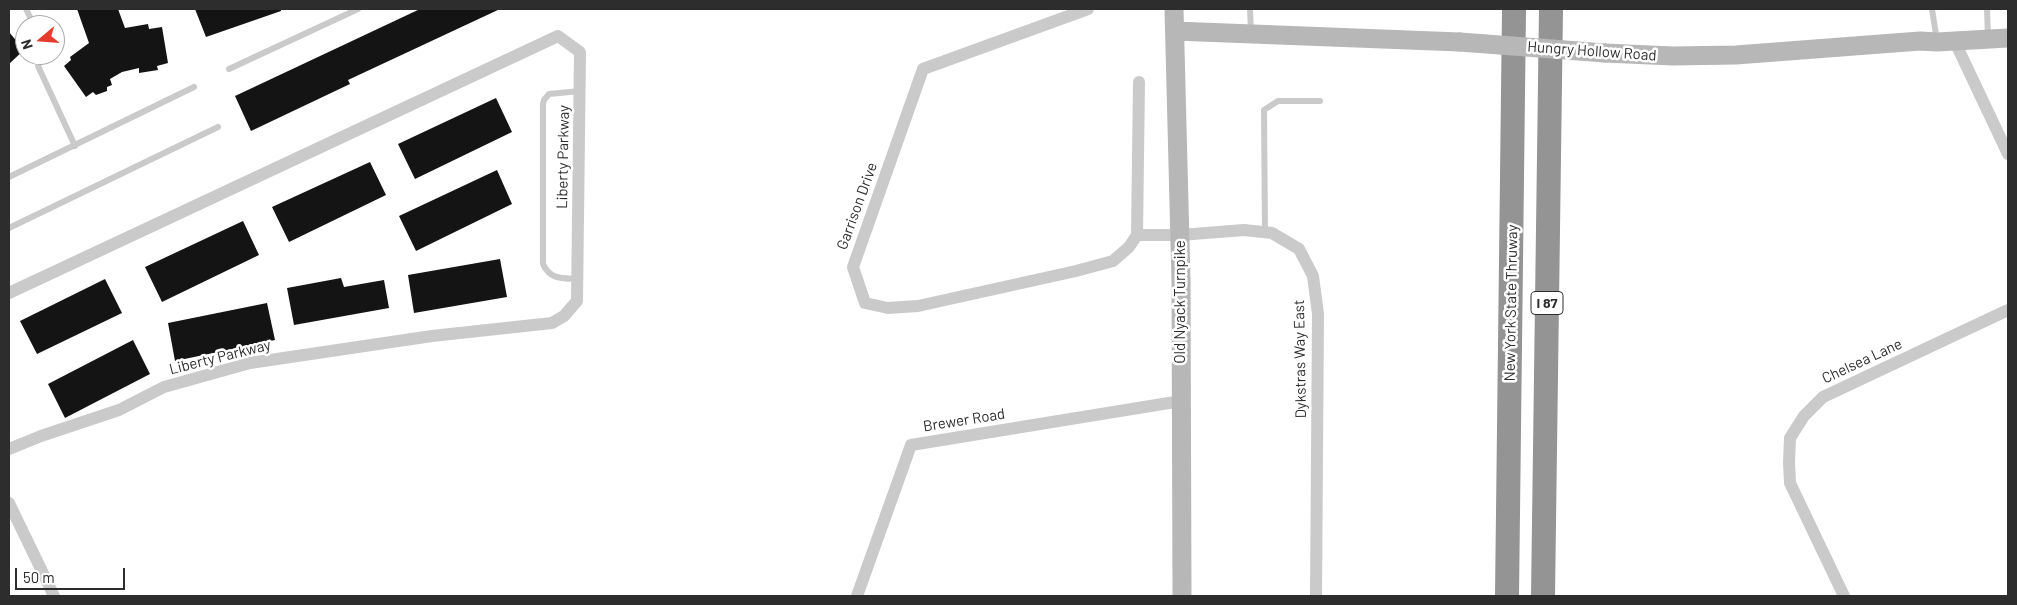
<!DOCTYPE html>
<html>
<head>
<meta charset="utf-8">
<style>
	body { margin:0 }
	#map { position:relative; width:2017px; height:605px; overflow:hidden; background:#fff; font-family:Barlow,sans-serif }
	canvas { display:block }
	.frame { position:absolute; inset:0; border:10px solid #2d2d2d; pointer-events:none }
	.north { position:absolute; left:15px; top:15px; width:50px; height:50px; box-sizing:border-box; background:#fff; border:1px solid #ababab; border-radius:50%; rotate:252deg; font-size:14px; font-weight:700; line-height:20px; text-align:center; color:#2d2d2d }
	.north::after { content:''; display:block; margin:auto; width:18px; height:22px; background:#e53c2e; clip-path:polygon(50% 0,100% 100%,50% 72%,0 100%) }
	.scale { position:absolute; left:15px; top:568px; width:110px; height:22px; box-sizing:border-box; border:2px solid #2d2d2d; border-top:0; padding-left:6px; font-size:15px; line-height:18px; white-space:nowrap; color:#2d2d2d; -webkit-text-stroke:4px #fff; paint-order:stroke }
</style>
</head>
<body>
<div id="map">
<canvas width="2017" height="605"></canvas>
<div class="frame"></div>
<div class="north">N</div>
<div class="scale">50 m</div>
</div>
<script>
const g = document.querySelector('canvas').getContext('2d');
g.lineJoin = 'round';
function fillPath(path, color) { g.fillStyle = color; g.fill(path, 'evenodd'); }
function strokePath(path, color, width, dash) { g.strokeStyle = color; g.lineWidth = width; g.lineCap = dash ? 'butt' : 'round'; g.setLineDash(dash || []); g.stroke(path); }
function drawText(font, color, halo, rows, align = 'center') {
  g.font = font + ' Barlow,sans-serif'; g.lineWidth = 5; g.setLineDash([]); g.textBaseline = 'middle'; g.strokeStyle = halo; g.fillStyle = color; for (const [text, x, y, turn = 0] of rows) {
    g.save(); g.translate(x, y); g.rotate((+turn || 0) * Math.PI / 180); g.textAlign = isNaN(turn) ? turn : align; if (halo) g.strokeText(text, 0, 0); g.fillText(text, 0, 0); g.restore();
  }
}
const building = new Path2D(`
	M 77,9 L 118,9 L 125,28 L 148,24 L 149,29 L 162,27 L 168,63 L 157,66 L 158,70 L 139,73 L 139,68 L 122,72 L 110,79 L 112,85 L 107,87 L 107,91 L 96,95 L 93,92 L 86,97 L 64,66 L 71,60 L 70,57 L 89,43 Z
	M 195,9 L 281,9 L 281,11 L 206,37 Z
	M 420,9 L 500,9 L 348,80 L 350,84 L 251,131 L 235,96 Z
	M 9,32 L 24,50 L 9,64 Z
	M 496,98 L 512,132 L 415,179 L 398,144 Z
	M 370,162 L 386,195 L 289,242 L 272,207 Z
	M 497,170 L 512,204 L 416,251 L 399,216 Z
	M 243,221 L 259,255 L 162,302 L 145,267 Z
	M 500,259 L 507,297 L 414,313 L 408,275 Z
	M 341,278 L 344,287 L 384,280 L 389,308 L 294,325 L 287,288 Z
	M 105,279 L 122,313 L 37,354 L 20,321 Z
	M 267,303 L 275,340 L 175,361 L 168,323 Z
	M 133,340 L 150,374 L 65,418 L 48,384 Z`);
const lane = new Path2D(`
	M 26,9 L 34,25
	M 1250,9 L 1251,33
	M 1932,9 L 1937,41
	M 1987,9 L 1988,37
	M 44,55 L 38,66 L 75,146
	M 229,69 L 358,9
	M 9,177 L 194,87
	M 9,228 L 218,127
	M 1265,232 L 1264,110 L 1278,101 L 1320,101
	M 578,279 C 563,278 550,280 543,264 L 543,104 L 544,100 L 549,94 L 580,91`);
const street = new Path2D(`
	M 1088,9 L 923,69 L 853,267 L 865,303 L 888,308 L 918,306 L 1076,271 L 1113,261 L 1129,247 L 1137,235 L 1139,82
	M 1955,42 L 2008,154
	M 1137,235 L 1180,235 L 1244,230 L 1272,233 L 1299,249 L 1313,276 L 1318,314 L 1316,596
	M 9,293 L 558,36 L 580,52 L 577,301 L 564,316 L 552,323 L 432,336 L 250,363 L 164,387 L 119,410 L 41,436 L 9,449
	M 9,503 L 54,596
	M 857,596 L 911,445 L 1181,401
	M 1844,596 L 1790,483 L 1789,462 L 1790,438 L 1804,416 L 1823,397 L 2008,310`);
const secondary = new Path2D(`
	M 1174,9 L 1181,281 L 1182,596
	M 1175,31 L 1460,42
	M 1605,53 L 1673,56 L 1736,55 L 1920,41 L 1937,42 L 2008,38`);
const highway = new Path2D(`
	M 1507,596 L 1514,9
	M 1543,596 L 1551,9`);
const secondaryBridge = new Path2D(`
	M 1460,42 L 1605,53`);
const shields = [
	[1547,303,32]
];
const shieldNames = [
	["I 87",1547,303]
];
const streetNames = [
	["Hungry Hollow Road",1592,51,4],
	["Liberty Parkway",563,157,-89],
	["Garrison Drive",857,206,-70],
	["Old Nyack Turnpike",1180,302,-90],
	["New York State Thruway",1511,303,-89],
	["Liberty Parkway",220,357,-14],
	["Dykstras Way East",1300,359,-91],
	["Chelsea Lane",1862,361,-25],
	["Brewer Road",964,420,-9]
];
fillPath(building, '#141414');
strokePath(lane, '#cacaca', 6);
strokePath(street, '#cacaca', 12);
strokePath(secondary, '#b7b7b7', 19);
strokePath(highway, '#949494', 24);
strokePath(secondaryBridge, '#b7b7b7', 19);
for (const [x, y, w] of shields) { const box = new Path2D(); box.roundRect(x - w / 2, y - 11.5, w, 23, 4); g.fillStyle = '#fff'; g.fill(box); strokePath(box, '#2d2d2d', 1); }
drawText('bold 14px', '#2d2d2d', null, shieldNames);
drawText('15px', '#2d2d2d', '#fff', streetNames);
</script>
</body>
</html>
